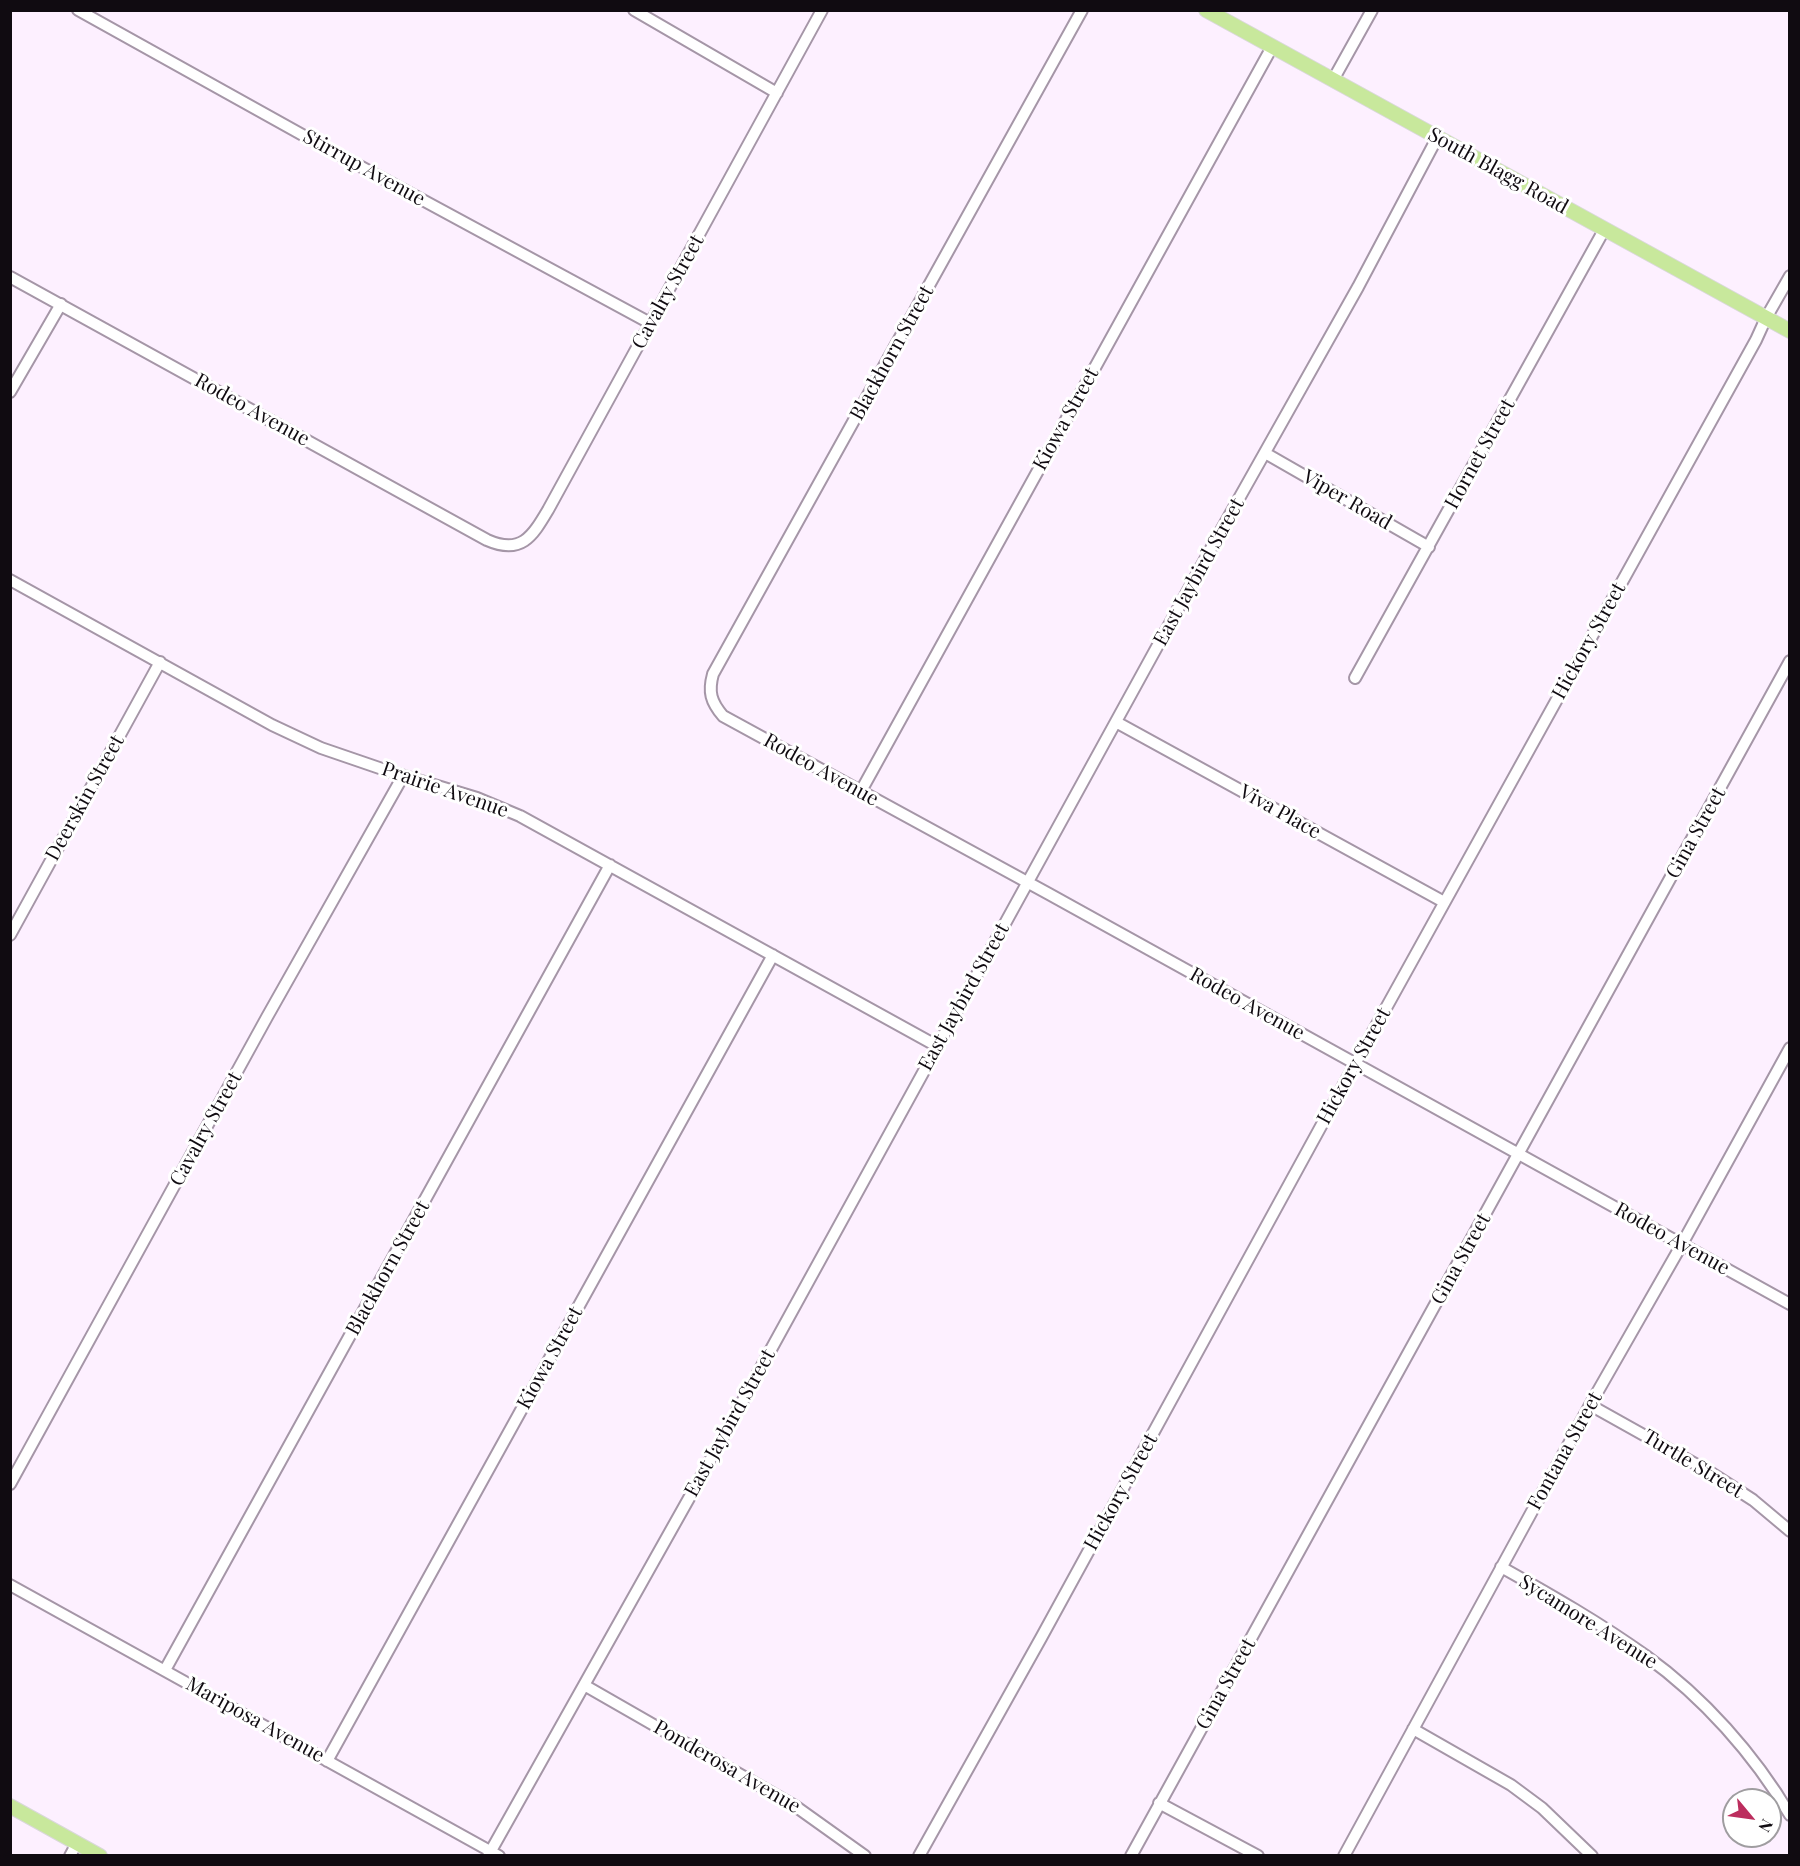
<!DOCTYPE html>
<html>
<head>
<meta charset="utf-8">
<style>
	body { margin:0 }
	#map { position:relative; width:1800px; height:1866px; overflow:hidden; background:#fdf0ff; font-family:"Playfair Display",serif }
	canvas { display:block }
	.frame { position:absolute; inset:0; border:12px solid #100b11; pointer-events:none }
	.north { position:absolute; left:1722px; top:1788px; width:60px; height:60px; box-sizing:border-box; background:#fff; border:2px solid #9f9da0; border-radius:50%; rotate:119deg; font-size:16px; font-weight:700; line-height:24px; text-align:center; color:#100b11 }
	.north::after { content:''; display:block; margin:auto; width:21px; height:27px; background:#bc2e5e; clip-path:polygon(50% 0,100% 100%,50% 72%,0 100%) }
</style>
</head>
<body>
<div id="map">
<canvas width="1800" height="1866"></canvas>
<div class="frame"></div>
<div class="north">N</div>
</div>
<script>
const g = document.querySelector('canvas').getContext('2d');
g.lineJoin = 'round';
function strokePath(path, color, width, dash) { g.strokeStyle = color; g.lineWidth = width; g.lineCap = dash ? 'butt' : 'round'; g.setLineDash(dash || []); g.stroke(path); }
function drawText(font, color, halo, rows, align = 'center') {
  g.font = font + ' "Playfair Display",serif'; g.lineWidth = 6; g.setLineDash([]); g.textBaseline = 'middle'; g.strokeStyle = halo; g.fillStyle = color; for (const [text, x, y, turn = 0] of rows) {
    g.save(); g.translate(x, y); g.rotate((+turn || 0) * Math.PI / 180); g.textAlign = isNaN(turn) ? turn : align; if (halo) g.strokeText(text, 0, 0); g.fillText(text, 0, 0); g.restore();
  }
}
const minor = new Path2D(`
	M 78,10 L 308,138 L 650,323
	M 634,10 L 777,93
	M 1082,10 L 713,674 C 708,692 711,702 723,716 L 1049,894 L 1790,1304
	M 1333,80 L 1372,10
	M 10,277 L 487,540 C 521,555 532,537 548,510 L 822,10
	M 10,392 L 61,304
	M 1265,453 L 1429,547
	M 10,580 L 272,725 L 321,748 L 391,772 L 477,798 L 520,816 L 937,1046
	M 1355,678 L 1604,230
	M 1116,722 L 1444,902
	M 861,791 L 1272,47
	M 10,935 L 160,662
	M 1590,1405 L 1708,1471 L 1753,1500 L 1790,1531
	M 10,1484 L 267,1017 L 403,776
	M 1501,1567 C 1551,1595 1600,1623 1646,1656 C 1703,1697 1754,1754 1790,1815
	M 10,1585 L 499,1856
	M 165,1670 L 610,865
	M 584,1685 L 795,1806 L 865,1856
	M 1413,1729 L 1511,1785 L 1542,1808 L 1592,1856
	M 327,1761 L 773,955
	M 1159,1803 L 1258,1856
	M 70,1856 L 77,1843
	M 488,1856 L 702,1475 L 1219,534 L 1358,287 L 1437,138
	M 919,1856 L 1041,1638 L 1355,1064 L 1756,340 L 1766,318 L 1790,276
	M 1131,1856 L 1790,661
	M 1344,1856 L 1590,1405 L 1682,1244 L 1790,1048`);
const major = new Path2D(`
	M 1206,10 L 1790,331
	M 10,1806 L 100,1856`);
const streetNames = [
	["Stirrup Avenue",364,168,29],
	["South Blagg Road",1498,171,29],
	["Cavalry Street",668,292,-61],
	["Blackhorn Street",892,353,-61],
	["Rodeo Avenue",252,410,29],
	["Kiowa Street",1066,419,-61],
	["Hornet Street",1480,454,-61],
	["Viper Road",1347,500,30],
	["East Jaybird Street",1199,572,-61],
	["Hickory Street",1589,641,-61],
	["Rodeo Avenue",821,770,29],
	["Prairie Avenue",445,790,19],
	["Deerskin Street",85,798,-61],
	["Viva Place",1280,812,29],
	["Gina Street",1696,833,-61],
	["East Jaybird Street",964,997,-61],
	["Rodeo Avenue",1247,1004,29],
	["Hickory Street",1354,1066,-61],
	["Cavalry Street",206,1129,-61],
	["Rodeo Avenue",1672,1239,29],
	["Gina Street",1461,1259,-61],
	["Blackhorn Street",388,1268,-61],
	["Kiowa Street",550,1358,-61],
	["East Jaybird Street",730,1423,-61],
	["Fontana Street",1565,1451,-61],
	["Turtle Street",1693,1464,31],
	["Hickory Street",1121,1492,-61],
	["Sycamore Avenue",1588,1622,32],
	["Gina Street",1226,1684,-61],
	["Mariposa Avenue",255,1720,29],
	["Ponderosa Avenue",727,1767,30]
];
strokePath(minor, '#a596a7', 14);
strokePath(major, '#d9d8d9', 16);
strokePath(minor, '#fff', 10);
strokePath(major, '#c8e89c', 14);
drawText('20px', '#100b11', '#fff', streetNames);
</script>
</body>
</html>
